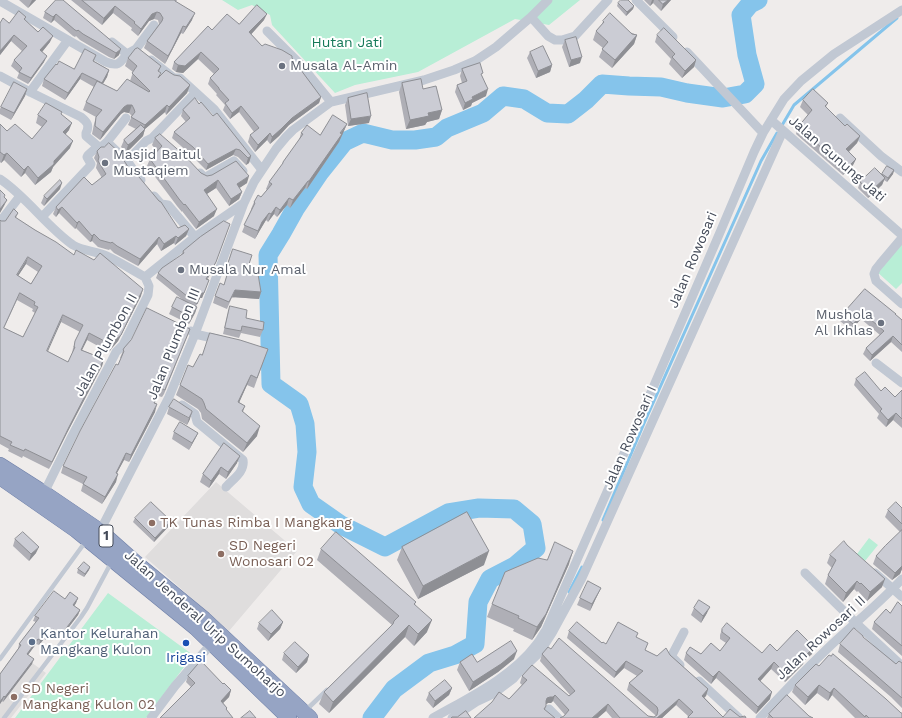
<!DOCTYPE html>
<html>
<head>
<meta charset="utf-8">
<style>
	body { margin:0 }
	canvas { display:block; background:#efeceb }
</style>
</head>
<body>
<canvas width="902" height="718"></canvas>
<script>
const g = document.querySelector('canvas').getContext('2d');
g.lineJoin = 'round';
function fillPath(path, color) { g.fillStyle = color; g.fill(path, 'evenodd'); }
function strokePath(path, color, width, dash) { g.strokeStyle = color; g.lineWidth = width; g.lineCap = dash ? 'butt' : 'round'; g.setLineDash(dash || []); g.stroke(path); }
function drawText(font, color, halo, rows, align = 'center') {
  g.font = font + ' "Work Sans",sans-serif'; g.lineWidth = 4; g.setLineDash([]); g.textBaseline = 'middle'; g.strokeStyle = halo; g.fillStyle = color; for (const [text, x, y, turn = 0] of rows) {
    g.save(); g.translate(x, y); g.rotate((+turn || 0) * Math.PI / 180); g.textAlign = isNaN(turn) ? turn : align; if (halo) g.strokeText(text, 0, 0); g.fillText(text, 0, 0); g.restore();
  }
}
const education = new Path2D(`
	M 216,482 L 297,551 L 229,631 L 145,557 Z
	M 17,652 L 46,673 L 11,718 L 0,718 L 0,675 Z`);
const green = new Path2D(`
	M 222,0 L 580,0 L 549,25 L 515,19 L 418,72 L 355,85 L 335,93 L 272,25 L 270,15 L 252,5 L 238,10 Z
	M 902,243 L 902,283 L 896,289 L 876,271 Z
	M 869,538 L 878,545 L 865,561 L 857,554 Z
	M 108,593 L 193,655 L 146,718 L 15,718 Z`);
const stream = new Path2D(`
	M 781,127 L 794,105 L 897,18
	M 603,520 L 645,421 L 761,161 L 777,133
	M 569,592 L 582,567`);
const river = new Path2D(`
	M 372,718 L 394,689 L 429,663 L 455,655 L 475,644 L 478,602 L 490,579 L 515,566 L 536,548 L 532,524 L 514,509 L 479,508 L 448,513 L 385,547 L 341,525 L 311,504 L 303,487 L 307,452 L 305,424 L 299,404 L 271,384 L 268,255 L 281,234 L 295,209 L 320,172 L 344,142 L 363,133 L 392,140 L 415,140 L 436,137 L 447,128 L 483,113 L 503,96 L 524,99 L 547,113 L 568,114 L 586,100 L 602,84 L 629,86 L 661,87 L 687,93 L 723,98 L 745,94 L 755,84 L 747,55 L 741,15 L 750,4 L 758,0`);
const service = new Path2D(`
	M 0,659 L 86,541
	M 305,711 L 327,690
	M 4,718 L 81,617 L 87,608 L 112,561`);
const minor = new Path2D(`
	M 636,0 L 673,37
	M 0,1 L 106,62 C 118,67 120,63 127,54 L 112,42
	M 531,17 L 548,36 L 555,40 L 562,40 L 575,36 L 608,0
	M 267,31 L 301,65 L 331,102
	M 687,52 L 763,133
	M 127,54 L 136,49 L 154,25
	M 151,60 L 174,78 L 180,78 L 214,109 L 262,170
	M 0,76 L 30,92 L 81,117 C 87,122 90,125 86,133 L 86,136 L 100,148 L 107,142 L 128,162 L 136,174 L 141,180
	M 30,92 L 68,40
	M 840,118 L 881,156 L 902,172
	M 771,120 L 902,235
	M 107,142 L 126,118
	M 127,161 L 146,141 L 152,138 L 195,93
	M 200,173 L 203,176 L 206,177 L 234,161 L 243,171
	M 0,179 C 27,197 46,226 73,245 C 83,251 96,251 107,256 C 120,262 132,270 145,277
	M 154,196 L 161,204 L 168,205 L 195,237
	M 42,217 L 90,166 L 91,164 L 87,157 L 88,155 L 97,147
	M 0,222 L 20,196
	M 902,238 L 880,264 L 876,269 L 874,274 L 876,281 L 902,304
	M 145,277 L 195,237 L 244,203
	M 191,331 L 195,334 L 221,340
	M 876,363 L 902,383
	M 182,405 L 195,414 L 197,422 L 243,460 C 245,472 233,479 226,487
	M 44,493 L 72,436 L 111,362 L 116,352 L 123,345 L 148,295 L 149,286 L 145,277
	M 100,531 L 169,397 L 195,334 L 244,203 L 254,182 L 276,149 L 286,137 L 293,130 L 331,102 L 424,80 L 454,70 L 475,61 L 496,47 L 531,17 L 548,0
	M 805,573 L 856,623 L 902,666
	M 875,573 L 902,597
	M 680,665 L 672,657 L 672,655 L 684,632
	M 699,681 L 739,718
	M 549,709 L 558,718
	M 151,718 L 175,686 L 212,643
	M 433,718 C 468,698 511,678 536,645 C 540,641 542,635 546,630 L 652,390 L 721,230 L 754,152 L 763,133 L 784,99 L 801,81 L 834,54 L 902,10
	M 452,718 L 476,702 L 491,695 L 501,688 L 513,679 L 519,672 L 537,655 L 543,647 L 552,633 L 582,578 L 783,131
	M 760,718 C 781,695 803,672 826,650 C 851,626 878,605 902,579`);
const trunk = new Path2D(`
	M 0,465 L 44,493 L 100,531 L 136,563 L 204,619 L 310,718
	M 0,477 L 76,530 L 196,628 L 289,718`);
const wall = new Path2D(`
	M 19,0 L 36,0 L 28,8 Z
	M 56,0 L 119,55 L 114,59 L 109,57 L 80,40 L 76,36 L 75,37 L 73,36 L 54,20 L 51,23 L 43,18 L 45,12 Z
	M 71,0 L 177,0 L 176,2 L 192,20 L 183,34 L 181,33 L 169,56 L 165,64 L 144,48 L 147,41 L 159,24 L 158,20 L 154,19 L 149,21 L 138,36 L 131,30 L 132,28 L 113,13 L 102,25 Z
	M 644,0 L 671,0 L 661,11 L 653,3 L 650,6 Z
	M 618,3 L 634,6 L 633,9 L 626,16 L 617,6 Z
	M 26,17 L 25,20 L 50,42 L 42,52 L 44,62 L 28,84 L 17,78 L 19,73 L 11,66 L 14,60 L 22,51 L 11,41 L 0,55 L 0,23 L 9,23 Z
	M 264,20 L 251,34 L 262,46 L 292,58 L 321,97 L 319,103 L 289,125 L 279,136 L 270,144 L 267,140 L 255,152 L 248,142 L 250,135 L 254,132 L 239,112 L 230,119 L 223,110 L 225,105 L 216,95 L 217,94 L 208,84 L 210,78 L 214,74 L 198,59 L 183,73 L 176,72 L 172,69 L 174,62 L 212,30 L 239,24 Z
	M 603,21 L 637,35 L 634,44 L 612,68 L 599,57 L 603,48 L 593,40 L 596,31 L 602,24 Z
	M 657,35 L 696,60 L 694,67 L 682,78 L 669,64 L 671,59 L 655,42 Z
	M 565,40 L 580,63 L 569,67 L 562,47 Z
	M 530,52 L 552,65 L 550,72 L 536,78 L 527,58 Z
	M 96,55 L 94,61 L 109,70 L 107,77 L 103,84 L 117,91 L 130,81 L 133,72 L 125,66 L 128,58 L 161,66 L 159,72 L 159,77 L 174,75 L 190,85 L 187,93 L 166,115 L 165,112 L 145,129 L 143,136 L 130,149 L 126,152 L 121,147 L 124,140 L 136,129 L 128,125 L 132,116 L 129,113 L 124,112 L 121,114 L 100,140 L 92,134 L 94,124 L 96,117 L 83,110 L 86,102 L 94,87 L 80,79 L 65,100 L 42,86 L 44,79 L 57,65 L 74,69 Z
	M 462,69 L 482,76 L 486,96 L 472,103 L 471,106 L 463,110 L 455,92 L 457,85 L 462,83 L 460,76 Z
	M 402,83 L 423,89 L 442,110 L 439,119 L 427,122 L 425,125 L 406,129 L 399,92 Z
	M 27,89 L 25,96 L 11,120 L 0,114 L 0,109 L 1,107 Z
	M 348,98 L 369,123 L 348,126 L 345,105 Z
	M 803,100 L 828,103 L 826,107 L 845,126 L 860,136 L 857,143 L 849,152 L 856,159 L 853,165 L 843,175 L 796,134 L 798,127 L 808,115 L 800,107 Z
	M 199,104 L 213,116 L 251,156 L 249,163 L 246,165 L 238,157 L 233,155 L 206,170 L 190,154 L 172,138 L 174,132 L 186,122 L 181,116 L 183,110 Z
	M 61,114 L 69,130 L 65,134 L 70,148 L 53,167 L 51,172 L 35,185 L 25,173 L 21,177 L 4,160 L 1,163 L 0,162 L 0,124 L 7,131 L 32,139 L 42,127 L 36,123 L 38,115 Z
	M 347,124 L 339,142 L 307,189 L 305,188 L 290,208 L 287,205 L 277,217 L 274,214 L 268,222 L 266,220 L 260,230 L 255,239 L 242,232 L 251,210 L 251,209 L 254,202 L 261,197 L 267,190 L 266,189 L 269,182 L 282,165 L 283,162 L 299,140 L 301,133 L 320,135 Z
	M 155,138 L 201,173 L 207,176 L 247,183 L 239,188 L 242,192 L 239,199 L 229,206 L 216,188 L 207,194 L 214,216 L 196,229 L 182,211 L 182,212 L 177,206 L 147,166 L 150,159 L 157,151 L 152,145 Z
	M 97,151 L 122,155 L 121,157 L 132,173 L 178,228 L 189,229 L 186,236 L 175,245 L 174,243 L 161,251 L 157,244 L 138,266 L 114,253 L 110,249 L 109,250 L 98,247 L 92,241 L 90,242 L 76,228 L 75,229 L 59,213 L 56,217 L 53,214 L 56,207 L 92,185 L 102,178 L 96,168 L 97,163 L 94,158 Z
	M 894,170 L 893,174 L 887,182 L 884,180 L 882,185 L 868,198 L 858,188 L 860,182 L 881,175 L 882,174 Z
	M 60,189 L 44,206 L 41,203 L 44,196 Z
	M 18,213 L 16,218 L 35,230 L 56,243 L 74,255 L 141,296 L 118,341 L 112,348 L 109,352 L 87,340 L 82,350 L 104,359 L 102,366 L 67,433 L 49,469 L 23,456 L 22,458 L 8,451 L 9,449 L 0,444 L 0,220 L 1,221 L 5,221 ZM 26,264 L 38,272 L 31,284 L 18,276 ZM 17,300 L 33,309 L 32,311 L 35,313 L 23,337 L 4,328 ZM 61,322 L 80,332 L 73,348 L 72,354 L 68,362 L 47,351 Z
	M 233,249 L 246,273 L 261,292 L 259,299 L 232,297 L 227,309 L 213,303 L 215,296 L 224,285 L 228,271 L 225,270 Z
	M 183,251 L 214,267 L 207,279 L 209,280 L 202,298 L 200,298 L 196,306 L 197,307 L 195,313 L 189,324 L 169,314 L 172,307 L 183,300 L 156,278 L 158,273 L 181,255 Z
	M 865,289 L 902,320 L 902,352 L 891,342 L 870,361 L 863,354 L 866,348 L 880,335 L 861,319 L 851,330 L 840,321 L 842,315 Z
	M 230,306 L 263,330 L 260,337 L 241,333 L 239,338 L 223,334 L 228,313 Z
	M 190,329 L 164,394 L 162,397 L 158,396 L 155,403 L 155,412 L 129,462 L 124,460 L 117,473 L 116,482 L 102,504 L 81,491 L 83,484 L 61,473 L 63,466 L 118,365 L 121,358 L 120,358 L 124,348 Z
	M 268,349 L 254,388 L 247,385 L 239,402 L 245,406 L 243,412 L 257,436 L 243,452 L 202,419 L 201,413 L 198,409 L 176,395 L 180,385 L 202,355 Z
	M 856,379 L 881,391 L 895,397 L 902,390 L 902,428 L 893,420 L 886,427 L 877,418 L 879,414 L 854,385 Z
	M 169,407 L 190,419 L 187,425 L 167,414 Z
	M 174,432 L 198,433 L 195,439 L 189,450 L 172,439 Z
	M 224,443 L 237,463 L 226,479 L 219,474 L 209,488 L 200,482 L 203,474 Z
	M 902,508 L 902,569 L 900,574 L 892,580 L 873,564 L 876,556 L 900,532 L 885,517 L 888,510 Z
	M 135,518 L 170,525 L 154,542 L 133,522 Z
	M 15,539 L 36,553 L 29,561 L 13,546 Z
	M 847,545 L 882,587 L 867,601 L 858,591 L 857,592 L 854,589 L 843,602 L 825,584 L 828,575 L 832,568 L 827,563 L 830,555 Z
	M 402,547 L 484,565 L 418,599 L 397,560 Z
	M 321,549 L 416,602 L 415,604 L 427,632 L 414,646 L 405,637 L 329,713 L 319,704 L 324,692 L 392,625 L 317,560 Z
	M 569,564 L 541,627 L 532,640 L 513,631 L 514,629 L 487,617 L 492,604 Z
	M 90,567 L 89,570 L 84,577 L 77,573 L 78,569 Z
	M 601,588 L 598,594 L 590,611 L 577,605 L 580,598 Z
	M 78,598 L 76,603 L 74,606 L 80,610 L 78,615 L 59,640 L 51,634 L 46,640 L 44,639 L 39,645 L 36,644 L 28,655 L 32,664 L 3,702 L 2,701 L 0,704 L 0,674 L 18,649 L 19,644 L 36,622 L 33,621 L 35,616 L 65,599 Z
	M 902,606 L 902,656 L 872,629 L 874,622 Z
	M 694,608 L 707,613 L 701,623 L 691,615 Z
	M 283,622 L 280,629 L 268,641 L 257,629 L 259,623 Z
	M 722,629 L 762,653 L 777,651 L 812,654 L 804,661 L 803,664 L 785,682 L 771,669 L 760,681 L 770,699 L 756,714 L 716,678 L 711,684 L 684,660 L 686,653 L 701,654 L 720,651 L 726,643 L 720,639 L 720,635 Z
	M 569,631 L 606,644 L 638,633 L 636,637 L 645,650 L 657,656 L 670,655 L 708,689 L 706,696 L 704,697 L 723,717 L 740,717 L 746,718 L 687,718 L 688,716 L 676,705 L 662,718 L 612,718 L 606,711 L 564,716 L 565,715 L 553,701 L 551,703 L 548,703 L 546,704 L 546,706 L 545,710 L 509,699 L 522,685 L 520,683 L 522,676 L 569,696 L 570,695 L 540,661 L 542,654 L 551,649 L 648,716 L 654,717 L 656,716 L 654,714 L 627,690 L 629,683 L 637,676 L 624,668 L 614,678 L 567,638 Z
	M 863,636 L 863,637 L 896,664 L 902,663 L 902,708 L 891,697 L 838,652 L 840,644 Z
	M 284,653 L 309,655 L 307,662 L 296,673 L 282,660 Z
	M 514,659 L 498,672 L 469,691 L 457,670 L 460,662 L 477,662 Z
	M 819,666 L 901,713 L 902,718 L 855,718 L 832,695 L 828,701 L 817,693 L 805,705 L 792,692 L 795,685 Z
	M 188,676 L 223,684 L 231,690 L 229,697 L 223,703 L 227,708 L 226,710 L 191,687 L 186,682 Z
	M 452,688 L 449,695 L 433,708 L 426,700 L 429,693 Z
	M 769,714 L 809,716 L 813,718 L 767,718 Z`);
const shadedWall = new Path2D(`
	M 32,0 L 36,0 L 28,8 Z
	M 652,0 L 654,0 L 653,3 L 650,6 Z
	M 668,0 L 671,0 L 661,11 L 663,4 Z
	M 115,6 L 113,13 L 102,25 L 104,18 Z
	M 634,6 L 633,9 L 626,16 L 627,12 Z
	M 157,12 L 154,19 L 149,21 L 138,36 L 141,29 L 152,14 Z
	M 195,13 L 192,20 L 183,34 L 186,27 Z
	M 56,14 L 54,20 L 51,23 L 53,17 Z
	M 267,14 L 264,20 L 247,39 L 249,32 Z
	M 183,26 L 181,33 L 169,56 L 165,64 L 168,56 Z
	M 14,35 L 11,41 L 0,55 L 0,51 Z
	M 637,35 L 634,44 L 612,68 L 615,60 Z
	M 53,36 L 50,42 L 38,57 L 40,50 Z
	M 121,49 L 119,55 L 114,59 L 116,53 Z
	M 201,52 L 198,59 L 183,73 L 176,72 L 178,65 Z
	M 47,56 L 44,62 L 28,84 L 31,78 Z
	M 582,57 L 580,63 L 569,67 L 571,60 Z
	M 696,60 L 694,67 L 682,78 L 685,71 Z
	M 552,65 L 550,72 L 536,78 L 538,71 Z
	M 109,70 L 107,77 L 99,90 L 101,83 Z
	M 82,73 L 80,79 L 65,100 L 68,93 Z
	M 190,85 L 187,93 L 166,115 L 169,107 Z
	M 27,89 L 25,96 L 11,120 L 14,113 Z
	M 488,89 L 486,96 L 472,103 L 471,106 L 463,110 L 465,103 L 472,97 Z
	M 321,97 L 319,103 L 289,125 L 279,136 L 270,144 L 272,137 L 292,118 Z
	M 127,105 L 132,105 L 129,113 L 124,112 L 121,114 L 100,140 L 103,132 L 124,107 Z
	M 167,105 L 165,112 L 145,129 L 143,136 L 130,149 L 126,152 L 128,145 L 142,132 L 145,125 Z
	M 241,106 L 239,112 L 230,119 L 232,113 Z
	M 442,110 L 439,119 L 427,122 L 425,125 L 406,129 L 410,120 L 428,113 Z
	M 371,116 L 369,123 L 348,126 L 351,119 Z
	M 72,123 L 69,130 L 61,140 L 63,132 Z
	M 347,124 L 339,142 L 307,189 L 309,181 Z
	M 270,133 L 267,140 L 255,152 L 258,145 Z
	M 860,136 L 857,143 L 844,156 L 846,149 Z
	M 73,141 L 70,148 L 53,167 L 51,172 L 35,185 L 38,178 Z
	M 236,149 L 233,155 L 206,170 L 208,164 Z
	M 7,153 L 4,160 L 1,163 L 4,155 Z
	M 251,156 L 249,163 L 246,165 L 248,158 Z
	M 856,159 L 853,165 L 843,175 L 846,169 Z
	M 28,166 L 25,173 L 21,177 L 24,170 Z
	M 894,170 L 893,174 L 887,182 L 888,178 Z
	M 249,176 L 247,183 L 235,191 L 237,184 Z
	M 885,178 L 882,185 L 868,198 L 871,191 Z
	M 218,180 L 216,188 L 202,197 L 204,190 Z
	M 308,181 L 305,188 L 290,208 L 293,200 Z
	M 62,183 L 60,189 L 44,206 L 47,199 Z
	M 242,192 L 239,199 L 229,206 L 231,199 Z
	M 289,198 L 287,205 L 277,217 L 280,210 Z
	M 7,200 L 4,206 L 0,213 L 0,209 Z
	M 62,207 L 59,213 L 56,217 L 58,210 Z
	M 276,207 L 274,214 L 268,222 L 271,214 Z
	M 217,209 L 214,216 L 196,229 L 199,222 Z
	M 269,213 L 266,220 L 260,230 L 255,239 L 262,222 Z
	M 79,221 L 76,228 L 75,229 L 77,223 Z
	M 230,224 L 214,267 L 205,284 Z
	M 189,229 L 186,236 L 175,245 L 178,238 Z
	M 94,234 L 92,241 L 90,242 L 92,236 Z
	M 176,236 L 174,243 L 161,251 L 164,244 Z
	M 159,237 L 157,244 L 138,266 L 140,259 Z
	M 28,257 L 26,264 L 14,282 L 17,275 Z
	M 143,289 L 141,296 L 118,341 L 112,348 L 109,352 L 112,345 Z
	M 235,290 L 261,292 L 259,299 L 232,297 L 227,309 Z
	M 202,293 L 204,293 L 202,298 L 200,298 L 195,309 Z
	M 197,307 L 195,313 L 189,324 L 191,317 Z
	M 863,313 L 861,319 L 851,330 L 853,324 Z
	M 63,315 L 61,322 L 45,358 L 47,351 Z
	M 89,333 L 87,340 L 79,356 L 81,350 Z
	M 893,336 L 891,342 L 870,361 L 872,355 Z
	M 104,359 L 102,366 L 67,433 L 49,469 L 52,462 L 69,427 Z
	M 251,375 L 247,385 L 235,412 L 238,402 Z
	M 157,404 L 155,412 L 129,462 L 131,455 Z
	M 192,412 L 190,419 L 187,425 L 189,418 Z
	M 896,413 L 893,420 L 886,427 L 888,420 Z
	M 260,426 L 257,436 L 243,452 L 247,443 Z
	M 198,433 L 195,439 L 189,450 L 192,443 Z
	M 126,453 L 124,460 L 113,480 L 116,473 Z
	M 240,456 L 237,463 L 226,479 L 228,472 Z
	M 221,467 L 219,474 L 209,488 L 211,481 Z
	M 118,474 L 116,482 L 102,504 L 105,497 Z
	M 171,521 L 170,525 L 154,542 L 155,538 Z
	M 39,547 L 36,553 L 29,561 L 31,554 Z
	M 489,551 L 484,565 L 418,599 L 423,586 Z
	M 573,551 L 569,564 L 541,627 L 532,640 L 537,627 Z
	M 902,565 L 902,569 L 900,574 L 892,580 L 895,573 Z
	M 90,567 L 89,570 L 84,577 L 85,574 Z
	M 885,579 L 882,587 L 867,601 L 870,592 Z
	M 857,581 L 854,589 L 843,602 L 846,593 Z
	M 601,588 L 598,594 L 590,611 L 592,604 Z
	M 78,598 L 76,603 L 72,610 L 73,605 Z
	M 710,607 L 707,613 L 701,623 L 703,616 Z
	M 80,610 L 78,615 L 59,640 L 61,635 Z
	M 432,620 L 427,632 L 414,646 L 418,634 Z
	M 283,622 L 280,629 L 268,641 L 271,634 Z
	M 409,625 L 405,637 L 329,713 L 333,702 Z
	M 53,629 L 51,634 L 46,640 L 48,635 Z
	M 45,634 L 44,639 L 39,645 L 40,640 Z
	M 38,639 L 36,644 L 25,659 L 27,654 Z
	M 814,647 L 812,654 L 804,661 L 803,664 L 785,682 L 788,676 L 804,657 Z
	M 517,651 L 514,659 L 498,672 L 469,691 L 473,682 Z
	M 309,655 L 307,662 L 296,673 L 298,667 Z
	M 34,659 L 32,664 L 3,702 L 5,697 Z
	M 626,661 L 624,668 L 614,678 L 616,672 Z
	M 774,662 L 771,669 L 756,686 L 758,679 Z
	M 719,671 L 716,678 L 711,684 L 713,677 Z
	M 819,685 L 817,693 L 805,705 L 808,697 Z
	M 452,688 L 449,695 L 433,708 L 435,701 Z
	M 834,688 L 832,695 L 828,701 L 830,693 Z
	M 708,689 L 706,696 L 700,702 L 702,696 Z
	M 231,690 L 229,697 L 219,707 L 221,701 Z
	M 772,692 L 770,699 L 756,714 L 758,707 Z
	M 555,695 L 553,701 L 551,703 L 548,703 L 545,705 L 543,708 L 547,698 Z
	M 4,696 L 2,701 L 0,704 L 0,702 Z
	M 679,699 L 676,705 L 662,718 L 657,718 Z
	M 608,704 L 606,711 L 598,718 L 592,718 Z`);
const building = new Path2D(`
	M 56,0 L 63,0 L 121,49 L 116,53 L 111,50 L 83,34 L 78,30 L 77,31 L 75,30 L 56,14 L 53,17 L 45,12 Z
	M 82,0 L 175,0 L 175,1 L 195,13 L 186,27 L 183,26 L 172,49 L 168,56 L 147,41 L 162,21 L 163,18 L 160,13 L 157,12 L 152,14 L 141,29 L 134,23 L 135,22 L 115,6 L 104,18 Z
	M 621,0 L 628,0 L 634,6 L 627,12 L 618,3 Z
	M 659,0 L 668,0 L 663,4 Z
	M 257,5 L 267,14 L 249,32 L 262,46 L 265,44 L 282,50 L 292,56 L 292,58 L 321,97 L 292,118 L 281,129 L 272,137 L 270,133 L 258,145 L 250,135 L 259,128 L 241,106 L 232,113 L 225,103 L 229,100 L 219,89 L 219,88 L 210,78 L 219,69 L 201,52 L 185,66 L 178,65 L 174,62 L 208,26 L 212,30 L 227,14 L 239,24 Z
	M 19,11 L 26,17 L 24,19 L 38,32 L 43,27 L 53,36 L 40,50 L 47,56 L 31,78 L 19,72 L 22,68 L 14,60 L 27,46 L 14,35 L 0,51 L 0,23 L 3,18 L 9,23 Z
	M 610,13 L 632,34 L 637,35 L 615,60 L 602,49 L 608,42 L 596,31 L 604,22 L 603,21 Z
	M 664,28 L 696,60 L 685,71 L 672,57 L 675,54 L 657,35 Z
	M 576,37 L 582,57 L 571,60 L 565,40 Z
	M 543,46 L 552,65 L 538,71 L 530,52 Z
	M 138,48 L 161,66 L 158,71 L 161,73 L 158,78 L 166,70 L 174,75 L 180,76 L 190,85 L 169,107 L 167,105 L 145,125 L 131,117 L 135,112 L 134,109 L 132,105 L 127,105 L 124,107 L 103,132 L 95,126 L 96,117 L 102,110 L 86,102 L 97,81 L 117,91 L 127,79 L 149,92 L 150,91 L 132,73 L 137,66 L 128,58 L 135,49 Z
	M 85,49 L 96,55 L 93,61 L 109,70 L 102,83 L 82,73 L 68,93 L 44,79 L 56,64 L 57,65 L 59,61 L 74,69 Z
	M 480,63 L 483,73 L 481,74 L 488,89 L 472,97 L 473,99 L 465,103 L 457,85 L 467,81 L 462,69 Z
	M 421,79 L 423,89 L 436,86 L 442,110 L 428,113 L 429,116 L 410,120 L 402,83 Z
	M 14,82 L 27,89 L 14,113 L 1,107 Z
	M 813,89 L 828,103 L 825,106 L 845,126 L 847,124 L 860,136 L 846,149 L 856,159 L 846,169 L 798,127 L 812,110 L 803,100 Z
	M 367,93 L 371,116 L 351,119 L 348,98 Z
	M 195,98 L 199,104 L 201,102 L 213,116 L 217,113 L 251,156 L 248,158 L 240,150 L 236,149 L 208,164 L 193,147 L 174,132 L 190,118 L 183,110 Z
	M 46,103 L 62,112 L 61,114 L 72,123 L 63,132 L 73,141 L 54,161 L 54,164 L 38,178 L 28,166 L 24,170 L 7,153 L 4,155 L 0,152 L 0,124 L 7,131 L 15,124 L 32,139 L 47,121 L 38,115 Z
	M 333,115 L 347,124 L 340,133 L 342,134 L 309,181 L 308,181 L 293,200 L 289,198 L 280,210 L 276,207 L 271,214 L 269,213 L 262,222 L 258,231 L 244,225 L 255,203 L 254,202 L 258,195 L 261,197 L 272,184 L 269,182 L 283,163 L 283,162 L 303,134 L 301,133 L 307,125 L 320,135 Z
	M 141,125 L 145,129 L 132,142 L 128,145 L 124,140 Z
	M 160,134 L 184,155 L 201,173 L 207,176 L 212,175 L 236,161 L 249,176 L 237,184 L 242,192 L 231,199 L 218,180 L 204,190 L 217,209 L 199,222 L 185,204 L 184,205 L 179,199 L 150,159 L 162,146 L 155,138 Z
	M 109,143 L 122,155 L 121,156 L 132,173 L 134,171 L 159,201 L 161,202 L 178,228 L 185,225 L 189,229 L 178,238 L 176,236 L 164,244 L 159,237 L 140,259 L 117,246 L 112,242 L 111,243 L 100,240 L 94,234 L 92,236 L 79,221 L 77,223 L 62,207 L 58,210 L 56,207 L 84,177 L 92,185 L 106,174 L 98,161 L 99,157 L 97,151 L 101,147 L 104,147 Z
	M 887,166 L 894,170 L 888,178 L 882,174 Z
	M 875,168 L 885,178 L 871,191 L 860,182 Z
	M 60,180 L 62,183 L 47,199 L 44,196 Z
	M 0,190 L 5,195 L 4,197 L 7,200 L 0,209 Z
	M 14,209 L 18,213 L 15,217 L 35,230 L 56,242 L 74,255 L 76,250 L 94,260 L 100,253 L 143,289 L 121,335 L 114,341 L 112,345 L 89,333 L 81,350 L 104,359 L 69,427 L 52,462 L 25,449 L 24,451 L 10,445 L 12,442 L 0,436 L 0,220 L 1,221 L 5,221 ZM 28,257 L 42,266 L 31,284 L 17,275 ZM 20,293 L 35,302 L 34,305 L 38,307 L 23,337 L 4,328 ZM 63,315 L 83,325 L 75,341 L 74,347 L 75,347 L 68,362 L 47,351 Z
	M 224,221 L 230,224 L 216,262 L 206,279 L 209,280 L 204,293 L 202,293 L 197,304 L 158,273 L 162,268 L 184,253 L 183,251 L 200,237 Z
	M 233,249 L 252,255 L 246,273 L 258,274 L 261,292 L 235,290 L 229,302 L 215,296 L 220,283 L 224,285 L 230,265 L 228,264 Z
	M 865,289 L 896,314 L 895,314 L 902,320 L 902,345 L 893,336 L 872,355 L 866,348 L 884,331 L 863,313 L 853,324 L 842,315 Z
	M 177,297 L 197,307 L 191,317 L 172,307 Z
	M 230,306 L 247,310 L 246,318 L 264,322 L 263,330 L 242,326 L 241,331 L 225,328 Z
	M 147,308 L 190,329 L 166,387 L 165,390 L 161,388 L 154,403 L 157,404 L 131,455 L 126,453 L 116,473 L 118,474 L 105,497 L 83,484 L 87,477 L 63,466 L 80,431 L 116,364 L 118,365 L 124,351 L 123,350 L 124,348 L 131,340 Z
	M 210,333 L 240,340 L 268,349 L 257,378 L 251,375 L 238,402 L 245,406 L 242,411 L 260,426 L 247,443 L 206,409 L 204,403 L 202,399 L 180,385 L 188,365 L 193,367 L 200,354 L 202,355 Z
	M 865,372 L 881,391 L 885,387 L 895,397 L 902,390 L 902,419 L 896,413 L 888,420 L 880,411 L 882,409 L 856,379 Z
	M 174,399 L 192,411 L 192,412 L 189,418 L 169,407 Z
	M 180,422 L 198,433 L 192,443 L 174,432 Z
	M 224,443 L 240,456 L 228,472 L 221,467 L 211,481 L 203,474 Z
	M 151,502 L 171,521 L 155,538 L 135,518 Z
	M 896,502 L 902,508 L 902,524 L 888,510 Z
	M 467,512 L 489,551 L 423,586 L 402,547 Z
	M 902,530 L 902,566 L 895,573 L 876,556 L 885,546 Z
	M 23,532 L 39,547 L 31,554 L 15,539 Z
	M 336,532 L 416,602 L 414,604 L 432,620 L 418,634 L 409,625 L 333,702 L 324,692 L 393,624 L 394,621 L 399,616 L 321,549 Z
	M 844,541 L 847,545 L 885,579 L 870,592 L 861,583 L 860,584 L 857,581 L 846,593 L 828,575 L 836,560 L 830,555 Z
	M 555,542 L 573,551 L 546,614 L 537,627 L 518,618 L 519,616 L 492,604 L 505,572 L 538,558 L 547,560 Z
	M 84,562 L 90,567 L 85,574 L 78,569 Z
	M 588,581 L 601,588 L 592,604 L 580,598 Z
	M 54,591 L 65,599 L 70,592 L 78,598 L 73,605 L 80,610 L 61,635 L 53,629 L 48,635 L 45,634 L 40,640 L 38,639 L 27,654 L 34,659 L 5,697 L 4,696 L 0,702 L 0,674 L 21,645 L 19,644 L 39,618 L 35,616 Z
	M 699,600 L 710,607 L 703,616 L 694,608 Z
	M 898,602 L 902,606 L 902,646 L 874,622 L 886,609 L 890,613 Z
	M 272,610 L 283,622 L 271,634 L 259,623 Z
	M 577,622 L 602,643 L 603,642 L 606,644 L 618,622 L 638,633 L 636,637 L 648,643 L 645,650 L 657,656 L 666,648 L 670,655 L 708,689 L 702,696 L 723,717 L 730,709 L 740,717 L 745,716 L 746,718 L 689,718 L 688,717 L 693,712 L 679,699 L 657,718 L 620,718 L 608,704 L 592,718 L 560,718 L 564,716 L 569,710 L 555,695 L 553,697 L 550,697 L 547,698 L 546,701 L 546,706 L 544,709 L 555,718 L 474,718 L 492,702 L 499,692 L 509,699 L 527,680 L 522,676 L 532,665 L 569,696 L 575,691 L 542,654 L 548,647 L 551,649 L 559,638 L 648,716 L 654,717 L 657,715 L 658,710 L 657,707 L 629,683 L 643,671 L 626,661 L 616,672 L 569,631 Z
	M 727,623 L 762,653 L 770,644 L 777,651 L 797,630 L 814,647 L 804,657 L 805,657 L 788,676 L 774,662 L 758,679 L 772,692 L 758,707 L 719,671 L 713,677 L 686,653 L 690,647 L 701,654 L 711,643 L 720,651 L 730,638 L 722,632 L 722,629 Z
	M 854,628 L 863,636 L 863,637 L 896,664 L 899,661 L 902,663 L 902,698 L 840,644 Z
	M 511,641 L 517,651 L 501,664 L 473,682 L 460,662 L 472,654 L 477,662 Z
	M 295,642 L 309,655 L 298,667 L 284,653 Z
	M 833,654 L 886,699 L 901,713 L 902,713 L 902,718 L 869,718 L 866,715 L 865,717 L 834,688 L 830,693 L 819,685 L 808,697 L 795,685 L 816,664 L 819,666 L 829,655 L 831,656 Z
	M 201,661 L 223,684 L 224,683 L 231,690 L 221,701 L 227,708 L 226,709 L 233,718 L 160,718 L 195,683 L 188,676 Z
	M 445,680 L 452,688 L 435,701 L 429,693 Z
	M 787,695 L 809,716 L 813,718 L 773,718 L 769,714 Z
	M 250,711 L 256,718 L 241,718 Z
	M 466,711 L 471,718 L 451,718 L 452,717 L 457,717 Z`);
const markers = [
	[282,66,4,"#6b7280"],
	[105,163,4,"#6b7280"],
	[181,270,4,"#6b7280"],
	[881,323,4,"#6b7280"],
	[152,523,4,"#8d6e63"],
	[221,554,4,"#8d6e63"],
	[32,642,4,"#5c6f8a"],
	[186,643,4,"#1a4fb4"],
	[14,697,4,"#8d6e63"]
];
const shields = [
	[106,536,14]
];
const shieldNames = [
	["1",106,536]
];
const parkNames = [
	["Hutan Jati",347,43]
];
const worshipNames = [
	["Musala Al-Amin",290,66],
	["Masjid Baitul",113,155],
	["Mustaqiem",113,171],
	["Musala Nur Amal",189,270],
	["Mushola",873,315,"right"],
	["Al Ikhlas",873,331,"right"]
];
const streetNames = [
	["Jalan Gunung Jati",837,159,41],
	["Jalan Rowosari",693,260,-67],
	["Jalan Plumbon III",174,344,-68],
	["Jalan Plumbon II",106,345,-61],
	["Jalan Rowosari I",630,438,-66],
	["Jalan Jenderal Urip Sumoharjo",205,624,42],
	["Jalan Rowosari II",821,638,-43]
];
const educationNames = [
	["TK Tunas Rimba I Mangkang",160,523],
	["SD Negeri",229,546],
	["Wonosari 02",229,562],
	["SD Negeri",22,689],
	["Mangkang Kulon 02",22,705]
];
const serviceNames = [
	["Kantor Kelurahan",40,634],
	["Mangkang Kulon",40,650]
];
const transitNames = [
	["Irigasi",186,658]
];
fillPath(education, '#dfdddd');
fillPath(green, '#b8eed6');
strokePath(stream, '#85c4eb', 3);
strokePath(river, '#85c4eb', 19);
strokePath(trunk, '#6e7fa7', 16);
strokePath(service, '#c1c8d3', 4.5);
strokePath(minor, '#c1c8d3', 9);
strokePath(trunk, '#96a4c4', 15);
fillPath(wall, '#afafb6');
fillPath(shadedWall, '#8e8f94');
fillPath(building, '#cbccd4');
strokePath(building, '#8e8f94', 1);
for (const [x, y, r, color] of markers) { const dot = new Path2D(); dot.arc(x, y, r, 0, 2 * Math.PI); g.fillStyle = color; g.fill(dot); strokePath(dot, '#fff', 1.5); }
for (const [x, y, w] of shields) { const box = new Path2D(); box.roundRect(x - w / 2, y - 11, w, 22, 3); g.fillStyle = '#fff'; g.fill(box); strokePath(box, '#444b59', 1); }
drawText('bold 13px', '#444b59', null, shieldNames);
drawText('14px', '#167959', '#fff', parkNames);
drawText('14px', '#5b616d', '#fff', worshipNames, 'left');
drawText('14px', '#444b59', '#fff', streetNames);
drawText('14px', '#785e54', '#fff', educationNames, 'left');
drawText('14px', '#4e5e75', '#fff', serviceNames, 'left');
drawText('14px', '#164399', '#fff', transitNames);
</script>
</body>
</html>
